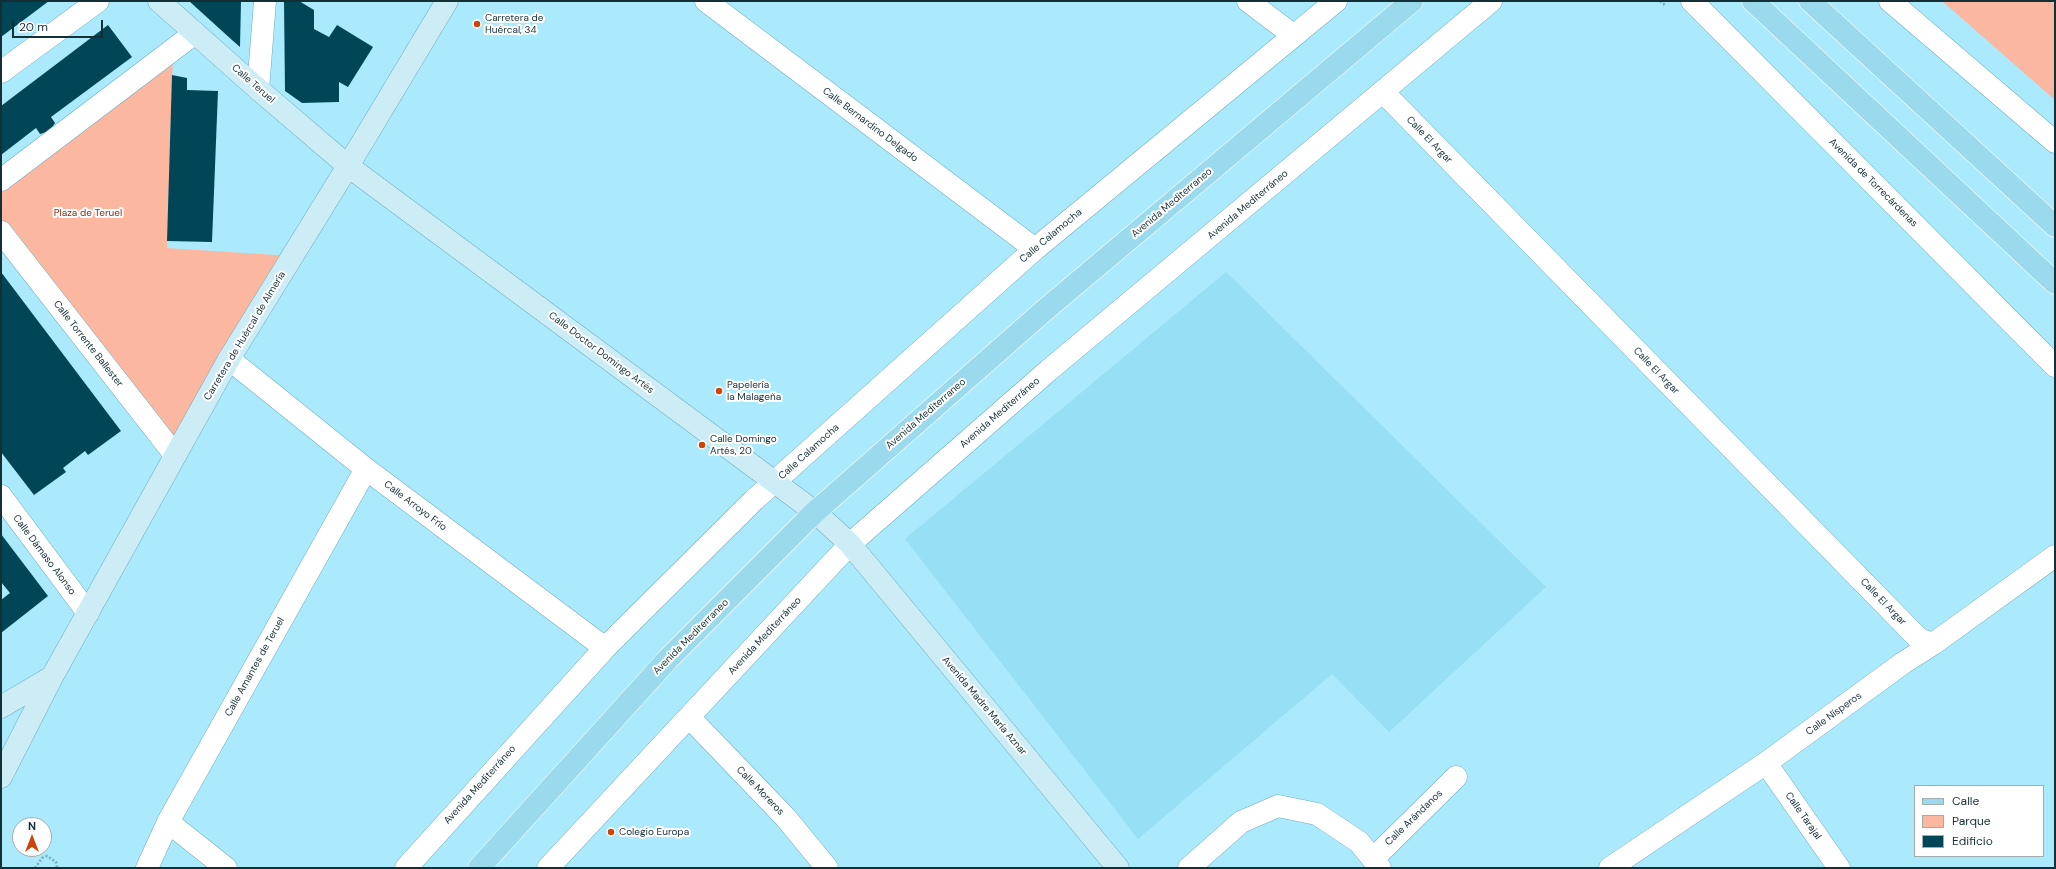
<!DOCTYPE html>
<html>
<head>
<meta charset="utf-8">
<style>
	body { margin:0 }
	#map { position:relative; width:2056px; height:869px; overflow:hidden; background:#abeafd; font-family:"DM Sans",sans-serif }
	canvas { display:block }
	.frame { position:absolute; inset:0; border:2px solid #152f36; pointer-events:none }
	.legend { position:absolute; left:1914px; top:785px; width:130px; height:72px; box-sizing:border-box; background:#fff; border:1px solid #a1acaf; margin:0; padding:5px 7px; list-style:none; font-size:12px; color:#152f36 }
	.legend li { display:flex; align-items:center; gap:8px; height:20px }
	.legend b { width:20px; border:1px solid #a1acaf }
	.north { position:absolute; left:12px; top:817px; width:40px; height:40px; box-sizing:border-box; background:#fff; border:1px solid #a1acaf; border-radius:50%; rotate:0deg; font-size:11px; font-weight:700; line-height:16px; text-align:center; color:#152f36 }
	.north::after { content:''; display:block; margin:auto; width:14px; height:18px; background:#cb4408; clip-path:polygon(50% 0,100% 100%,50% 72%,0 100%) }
	.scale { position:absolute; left:12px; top:20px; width:91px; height:18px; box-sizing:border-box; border:2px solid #152f36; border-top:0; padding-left:5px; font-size:12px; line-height:14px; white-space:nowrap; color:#152f36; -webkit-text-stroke:3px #fff; paint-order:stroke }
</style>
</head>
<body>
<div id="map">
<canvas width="2056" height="869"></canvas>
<div class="frame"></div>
<ul class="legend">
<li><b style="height:5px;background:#9adaec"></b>Calle</li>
<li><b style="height:11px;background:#fcb7a0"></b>Parque</li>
<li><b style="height:11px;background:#004656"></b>Edificio</li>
</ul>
<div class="north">N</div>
<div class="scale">20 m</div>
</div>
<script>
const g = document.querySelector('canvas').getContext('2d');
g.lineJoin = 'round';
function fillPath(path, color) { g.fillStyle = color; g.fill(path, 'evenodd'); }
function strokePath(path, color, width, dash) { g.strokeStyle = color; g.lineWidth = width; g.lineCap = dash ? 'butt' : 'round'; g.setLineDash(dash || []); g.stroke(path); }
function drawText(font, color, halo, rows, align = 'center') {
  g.font = font + ' "DM Sans",sans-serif'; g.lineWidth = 4; g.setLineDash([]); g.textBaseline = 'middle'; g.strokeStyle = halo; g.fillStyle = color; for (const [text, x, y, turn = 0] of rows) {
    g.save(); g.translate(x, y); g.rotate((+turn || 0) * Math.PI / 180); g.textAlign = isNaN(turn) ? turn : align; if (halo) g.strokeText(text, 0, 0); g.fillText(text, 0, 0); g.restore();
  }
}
const built = new Path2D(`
	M 1226,272 L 1546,587 L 1389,732 L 1332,674 L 1138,839 L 905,539 Z`);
const green = new Path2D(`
	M 1942,1 L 2050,1 L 2055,5 L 2055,100 Z
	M 173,50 L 167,248 L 292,256 L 175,455 L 1,232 L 1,180 Z`);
const building = new Path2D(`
	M 1,1 L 49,1 L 1,37 Z
	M 189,1 L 241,1 L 240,47 L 232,40 Z
	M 284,1 L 299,1 L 314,10 L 314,29 L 329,37 L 337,25 L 373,47 L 348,87 L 339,82 L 339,102 L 302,103 L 285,91 Z
	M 108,25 L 132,57 L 51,117 L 55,123 L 50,131 L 40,134 L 36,128 L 1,155 L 1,106 Z
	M 172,75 L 187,78 L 187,90 L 218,91 L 212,242 L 167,241 Z
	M 1,272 L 121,431 L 88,455 L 85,451 L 63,468 L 66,472 L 34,495 L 1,452 Z
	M 1,534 L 48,596 L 1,633 L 1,600 L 10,593 L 1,582 Z`);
const path = new Path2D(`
	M 1660,1 L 1666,6
	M 35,868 L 42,858 L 47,856 L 56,862 L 57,868`);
const street = new Path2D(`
	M 706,1 L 1035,249
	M 1248,1 L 1293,35
	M 1692,1 L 2055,366
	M 1890,1 L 2055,142
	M 1,72 L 98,1
	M 258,89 L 265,1
	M 1383,92 L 1919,639 L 1933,644
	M 1,180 L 195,33
	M 1,232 L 175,455
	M 229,359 L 366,469 L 605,648
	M 1,496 L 88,613
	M 689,717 L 786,818 L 827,868
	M 1766,763 L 1839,868
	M 168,822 L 226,868
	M 1373,859 L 1456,777
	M 147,868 L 168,822 L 366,469
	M 406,868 L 605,648 L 754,500 L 1035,249 L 1336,1
	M 548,868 L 850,544 L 1049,370 L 1491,1
	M 1189,868 L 1241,822 L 1278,806 L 1317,814 L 1359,842 L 1380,868
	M 1610,868 L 1766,763 L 1903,663 L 1933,644 L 2055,556`);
const secondary = new Path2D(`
	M 159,1 L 258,89 L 348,166 L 815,512 L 850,544 L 1118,868
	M 1,707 L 52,677
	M 1,777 L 52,677 L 229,359 L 348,166 L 447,1`);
const primary = new Path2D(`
	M 1753,1 L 2055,283
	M 1810,1 L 2055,226
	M 479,868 L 668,659 L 815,512 L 1046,309 L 1412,1`);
const markers = [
	[477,24,4,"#cb4408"],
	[719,391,4,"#cb4408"],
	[702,445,4,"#cb4408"],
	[611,832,4,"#cb4408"]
];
const poiNames = [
	["Carretera de",485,18],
	["Huércal, 34",485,30],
	["Papelería",727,385],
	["la Malageña",727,397],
	["Calle Domingo",710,439],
	["Artés, 20",710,451],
	["Colegio Europa",619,832]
];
const streetNames = [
	["Calle Teruel",253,84,41],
	["Calle Bernardino Delgado",870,125,37],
	["Calle El Argar",1429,140,46],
	["Avenida de Torrecárdenas",1873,183,45],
	["Avenida Mediterraneo",1172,203,-40],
	["Avenida Mediterráneo",1248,205,-40],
	["Calle Calamocha",1051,236,-40],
	["Carretera de Huércal de Almería",245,336,-59],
	["Calle Torrente Ballester",88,344,52],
	["Calle Doctor Domingo Artés",601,353,37],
	["Calle El Argar",1656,371,46],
	["Avenida Mediterráneo",1000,413,-41],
	["Avenida Mediterraneo",926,414,-41],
	["Calle Calamocha",809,452,-42],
	["Calle Arroyo Frío",415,506,37],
	["Calle Dámaso Alonso",44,555,53],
	["Calle El Argar",1883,602,46],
	["Avenida Mediterráneo",765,636,-47],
	["Avenida Mediterraneo",691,637,-45],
	["Calle Amantes de Teruel",255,667,-61],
	["Avenida Madre María Aznar",984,706,50],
	["Calle Nísperos",1834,714,-36],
	["Avenida Mediterráneo",480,785,-48],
	["Calle Moreros",760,791,46],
	["Calle Tarajal",1803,816,55],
	["Calle Arándanos",1414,818,-44]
];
const parkNames = [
	["Plaza de Teruel",88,213]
];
fillPath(built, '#96dff5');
fillPath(green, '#fcb7a0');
fillPath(building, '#004656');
strokePath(street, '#6facbf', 23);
strokePath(secondary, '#6facbf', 23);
strokePath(primary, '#fff', 23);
strokePath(path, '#79acbb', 2.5, [2, 2]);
strokePath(street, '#fff', 22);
strokePath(secondary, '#ccedf6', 22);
strokePath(primary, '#9adaec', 22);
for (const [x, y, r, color] of markers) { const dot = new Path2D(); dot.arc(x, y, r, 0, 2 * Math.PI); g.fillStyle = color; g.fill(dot); strokePath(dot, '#fff', 1.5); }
drawText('10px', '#152f36', '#fff', poiNames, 'left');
drawText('10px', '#152f36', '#fff', streetNames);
drawText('10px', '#7e2f13', '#fff', parkNames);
</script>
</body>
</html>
